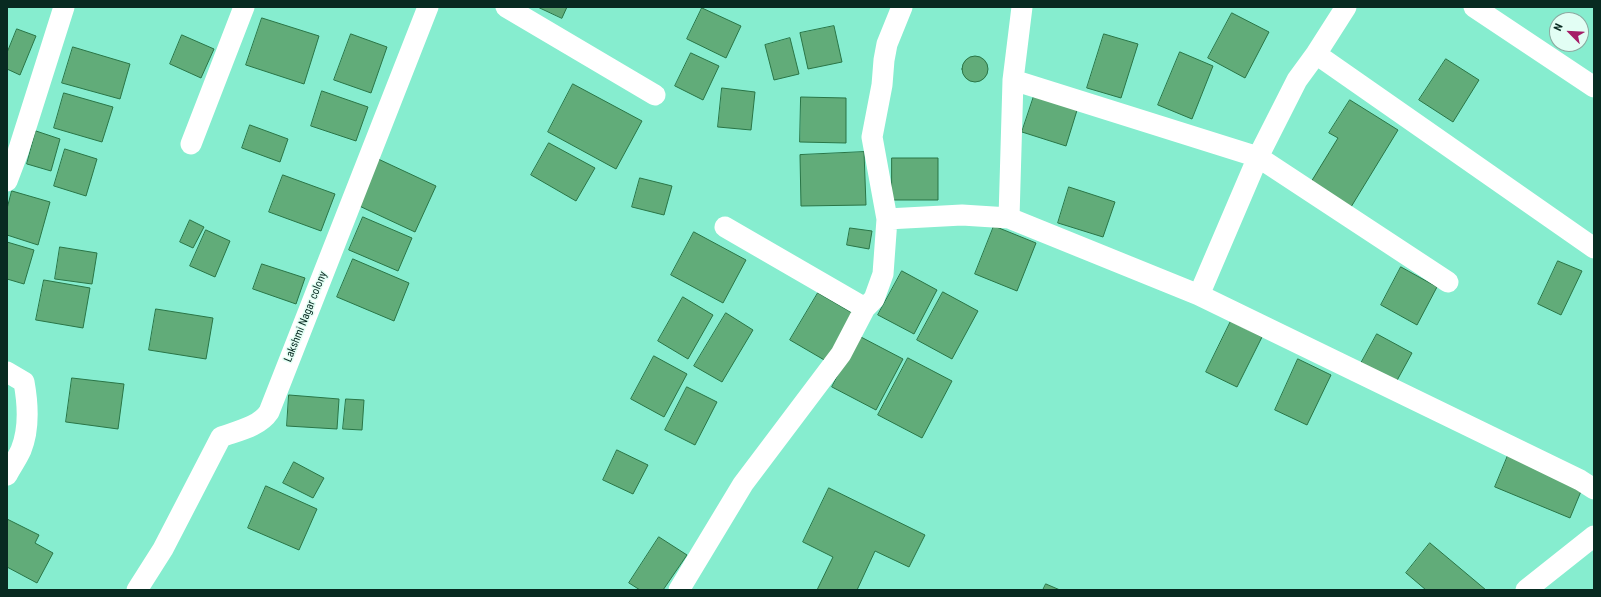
<!DOCTYPE html>
<html>
<head>
<meta charset="utf-8">
<style>
	body { margin:0 }
	#map { position:relative; width:1601px; height:597px; overflow:hidden; background:#86edcf; font-family:"Roboto Condensed",sans-serif }
	canvas { display:block }
	.frame { position:absolute; inset:0; border:8px solid #082a21; pointer-events:none }
	.north { position:absolute; left:1549px; top:12px; width:40px; height:40px; box-sizing:border-box; background:#e2fef4; border:1px solid #8ba9a0; border-radius:50%; rotate:294deg; font-size:11px; font-weight:700; line-height:16px; text-align:center; color:#082a21 }
	.north::after { content:''; display:block; margin:auto; width:14px; height:18px; background:#a41d67; clip-path:polygon(50% 0,100% 100%,50% 72%,0 100%) }
</style>
</head>
<body>
<div id="map">
<canvas width="1601" height="597"></canvas>
<div class="frame"></div>
<div class="north">N</div>
</div>
<script>
const g = document.querySelector('canvas').getContext('2d');
g.lineJoin = 'round';
function fillPath(path, color) { g.fillStyle = color; g.fill(path, 'evenodd'); }
function strokePath(path, color, width, dash) { g.strokeStyle = color; g.lineWidth = width; g.lineCap = dash ? 'butt' : 'round'; g.setLineDash(dash || []); g.stroke(path); }
function drawText(font, color, halo, rows, align = 'center') {
  g.font = font + ' "Roboto Condensed",sans-serif'; g.lineWidth = 3; g.setLineDash([]); g.textBaseline = 'middle'; g.strokeStyle = halo; g.fillStyle = color; for (const [text, x, y, turn = 0] of rows) {
    g.save(); g.translate(x, y); g.rotate((+turn || 0) * Math.PI / 180); g.textAlign = isNaN(turn) ? turn : align; if (halo) g.strokeText(text, 0, 0); g.fillText(text, 0, 0); g.restore();
  }
}
const building = new Path2D(`
	M 538,7 L 567,7 L 562,18 Z
	M 702,8 L 741,26 L 726,58 L 687,39 Z
	M 1232,13 L 1269,32 L 1245,78 L 1208,58 Z
	M 262,18 L 319,36 L 304,84 L 246,65 Z
	M 834,26 L 842,62 L 808,69 L 800,33 Z
	M 17,29 L 36,36 L 20,75 L 7,69 L 7,53 Z
	M 351,34 L 387,47 L 371,93 L 334,80 Z
	M 1104,34 L 1138,44 L 1121,98 L 1087,88 Z
	M 182,35 L 214,49 L 201,78 L 170,64 Z
	M 790,38 L 799,74 L 774,80 L 765,45 Z
	M 73,47 L 130,64 L 120,99 L 62,83 Z
	M 1180,52 L 1213,66 L 1192,119 L 1158,105 Z
	M 691,53 L 719,66 L 703,100 L 675,86 Z
	M962 69a13 13 0 1 1 26 0a13 13 0 1 1-26 0Z
	M 1446,59 L 1479,80 L 1453,122 L 1419,100 Z
	M 573,84 L 642,121 L 616,169 L 548,132 Z
	M 722,88 L 755,92 L 751,130 L 718,127 Z
	M 322,91 L 368,107 L 356,141 L 311,126 Z
	M 64,93 L 113,107 L 102,142 L 54,128 Z
	M 1035,93 L 1078,107 L 1066,146 L 1022,132 Z
	M 801,97 L 846,98 L 846,143 L 800,142 Z
	M 1350,100 L 1398,130 L 1351,207 L 1311,182 L 1338,138 L 1329,133 Z
	M 250,125 L 288,139 L 280,162 L 242,148 Z
	M 36,131 L 60,139 L 51,171 L 27,164 Z
	M 549,143 L 595,168 L 576,201 L 531,175 Z
	M 65,149 L 97,159 L 86,196 L 54,186 Z
	M 864,152 L 866,205 L 801,206 L 800,155 Z
	M 376,158 L 436,186 L 415,232 L 355,204 Z
	M 892,158 L 938,158 L 938,200 L 892,200 Z
	M 283,175 L 335,194 L 321,231 L 269,212 Z
	M 640,178 L 672,186 L 664,215 L 632,207 Z
	M 1069,187 L 1115,202 L 1103,237 L 1058,223 Z
	M 12,191 L 50,202 L 38,245 L 7,235 L 7,209 Z
	M 363,217 L 412,238 L 398,271 L 349,250 Z
	M 190,220 L 204,227 L 193,248 L 180,242 Z
	M 994,226 L 1036,243 L 1017,291 L 975,274 Z
	M 850,228 L 872,231 L 869,249 L 847,245 Z
	M 206,230 L 230,241 L 215,277 L 190,266 Z
	M 694,232 L 746,260 L 723,303 L 671,275 Z
	M 7,242 L 34,250 L 24,284 L 7,279 Z
	M 60,247 L 97,253 L 92,284 L 55,279 Z
	M 353,259 L 409,283 L 394,321 L 337,297 Z
	M 1558,261 L 1582,271 L 1561,315 L 1538,304 Z
	M 262,264 L 305,278 L 296,304 L 253,289 Z
	M 1401,267 L 1437,287 L 1417,325 L 1381,305 Z
	M 902,271 L 937,290 L 914,334 L 878,315 Z
	M 44,280 L 90,288 L 83,328 L 36,320 Z
	M 943,292 L 978,311 L 952,359 L 917,340 Z
	M 818,293 L 854,314 L 826,361 L 790,340 Z
	M 683,297 L 713,315 L 688,359 L 658,341 Z
	M 156,309 L 213,318 L 206,359 L 149,350 Z
	M 726,313 L 753,330 L 722,382 L 694,366 Z
	M 1231,321 L 1262,337 L 1237,387 L 1206,372 Z
	M 1377,334 L 1412,353 L 1394,386 L 1359,367 Z
	M 859,336 L 903,359 L 876,410 L 832,387 Z
	M 654,356 L 687,374 L 664,417 L 631,399 Z
	M 908,358 L 952,381 L 922,438 L 878,415 Z
	M 1298,359 L 1331,375 L 1307,425 L 1275,410 Z
	M 72,378 L 124,384 L 118,429 L 66,422 Z
	M 687,387 L 717,402 L 695,445 L 665,430 Z
	M 289,395 L 339,399 L 337,429 L 287,426 Z
	M 346,399 L 364,400 L 362,430 L 343,429 Z
	M 617,450 L 648,465 L 633,494 L 603,480 Z
	M 1509,453 L 1584,484 L 1570,518 L 1495,487 Z
	M 294,462 L 324,478 L 313,498 L 283,483 Z
	M 266,486 L 317,509 L 299,550 L 248,528 Z
	M 829,488 L 925,535 L 909,567 L 875,551 L 857,590 L 817,590 L 833,557 L 803,542 Z
	M 7,519 L 39,535 L 35,543 L 53,553 L 37,583 L 7,567 Z
	M 659,537 L 687,555 L 663,590 L 640,590 L 629,583 Z
	M 1430,543 L 1486,590 L 1426,590 L 1406,573 Z
	M 1046,584 L 1060,590 L 1043,590 Z`);
const minor = new Path2D(`
	M 506,7 L 655,95
	M 1474,7 L 1594,87
	M 1316,54 L 1346,7
	M 1013,80 L 1258,157 L 1448,282
	M 191,144 L 244,7
	M 7,181 L 18,152 L 64,7
	M 1009,218 L 1013,80 L 1022,7
	M 887,219 L 962,215 L 1009,218 L 1199,295 L 1258,157 L 1297,80 L 1316,54 L 1594,248
	M 725,227 L 865,308
	M 1199,295 L 1580,480 L 1594,489
	M 7,372 L 24,382 C 28,404 30,428 21,450 C 17,459 11,467 7,475
	M 137,590 L 163,549 L 221,437 C 237,431 259,427 269,412 L 428,7
	M 679,590 L 743,484 L 841,354 L 865,308 L 874,299 L 883,274 L 887,219 L 872,137 L 882,85 L 884,60 L 887,44 L 902,7
	M 1526,590 L 1594,536`);
const streetNames = [
	["Lakshmi Nagar colony",306,317,-68]
];
fillPath(building, '#61ac79');
strokePath(building, '#297546', 1);
strokePath(minor, '#fff', 21);
drawText('11px', '#082a21', '#e2fef4', streetNames);
</script>
</body>
</html>
